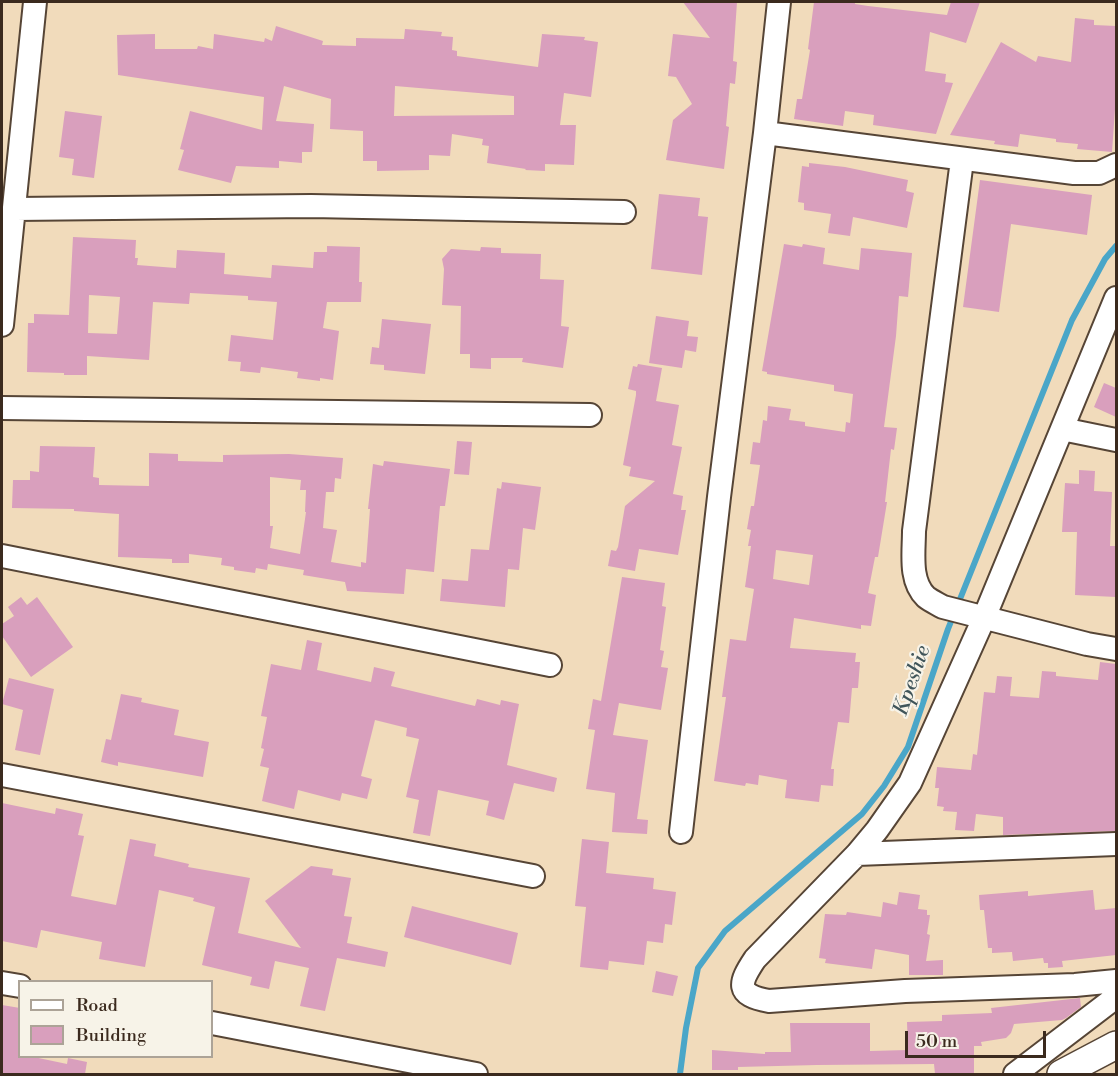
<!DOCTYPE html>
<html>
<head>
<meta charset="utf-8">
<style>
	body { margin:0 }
	#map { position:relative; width:1118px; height:1076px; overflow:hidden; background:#f1dbbb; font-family:"Libre Bodoni",serif }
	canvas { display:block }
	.frame { position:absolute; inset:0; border:3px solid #3b2a1e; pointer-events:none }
	.legend { position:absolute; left:18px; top:980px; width:195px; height:78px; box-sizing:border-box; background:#f7f3e8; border:2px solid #aca397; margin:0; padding:8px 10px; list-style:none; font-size:18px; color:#3b2a1e }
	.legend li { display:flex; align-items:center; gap:12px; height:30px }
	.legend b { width:30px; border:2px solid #aca397 }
	.scale { position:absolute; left:905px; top:1031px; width:141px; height:27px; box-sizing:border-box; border:3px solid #3b2a1e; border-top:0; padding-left:8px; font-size:18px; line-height:21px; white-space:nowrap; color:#3b2a1e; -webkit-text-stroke:4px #f7f3e8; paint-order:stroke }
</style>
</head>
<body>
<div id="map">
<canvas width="1118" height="1076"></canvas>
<div class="frame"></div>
<ul class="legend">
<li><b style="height:8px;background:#fff"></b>Road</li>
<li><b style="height:16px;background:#d99fbd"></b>Building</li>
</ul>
<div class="scale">50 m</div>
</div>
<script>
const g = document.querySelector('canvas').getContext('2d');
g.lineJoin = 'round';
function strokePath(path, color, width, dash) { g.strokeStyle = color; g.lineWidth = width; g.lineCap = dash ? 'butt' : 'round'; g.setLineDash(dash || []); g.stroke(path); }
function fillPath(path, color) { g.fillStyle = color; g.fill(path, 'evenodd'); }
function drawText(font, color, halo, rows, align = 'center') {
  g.font = font + ' "Libre Bodoni",serif'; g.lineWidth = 4.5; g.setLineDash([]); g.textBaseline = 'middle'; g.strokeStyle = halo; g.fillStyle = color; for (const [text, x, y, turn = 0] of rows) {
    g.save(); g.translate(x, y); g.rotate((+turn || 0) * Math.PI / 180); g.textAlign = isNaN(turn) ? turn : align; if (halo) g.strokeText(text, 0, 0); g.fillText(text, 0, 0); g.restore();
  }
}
const stream = new Path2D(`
	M 680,1074 L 686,1028 L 698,968 L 725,931 L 862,814 L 884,786 L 908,747 L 948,629 L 1072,320 L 1105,259 L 1116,246`);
const building = new Path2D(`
	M 683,2 L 737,2 L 733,61 L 737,62 L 735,84 L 730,83 L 726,126 L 729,127 L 724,169 L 666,160 L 673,120 L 692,104 L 676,77 L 668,76 L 673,34 L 710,38 Z
	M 814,2 L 855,2 L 855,4 L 868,6 L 947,15 L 951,2 L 980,2 L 966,43 L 930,32 L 925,71 L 946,74 L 945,82 L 953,83 L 936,134 L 873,125 L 874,115 L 845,111 L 843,126 L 794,119 L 797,99 L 802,99 L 810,50 L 808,49 Z
	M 1075,18 L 1094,20 L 1094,25 L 1116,26 L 1116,95 L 1112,152 L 1077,149 L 1078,144 L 1056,142 L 1056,139 L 1020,134 L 1018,147 L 994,144 L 995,141 L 950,135 L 1001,42 L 1036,62 L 1038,56 L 1071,62 Z
	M 276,26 L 323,41 L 322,45 L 356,46 L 356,38 L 404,39 L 405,29 L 442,32 L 441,36 L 453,37 L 452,50 L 457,51 L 457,56 L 538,67 L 542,34 L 585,37 L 584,40 L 598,42 L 591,97 L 564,93 L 560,125 L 576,125 L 574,165 L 545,164 L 545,171 L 525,170 L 526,169 L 487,163 L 489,146 L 482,145 L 483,139 L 452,134 L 450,156 L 429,155 L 429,170 L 377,171 L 377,161 L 363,161 L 363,131 L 330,129 L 331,99 L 284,86 L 276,121 L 314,124 L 312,152 L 302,152 L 302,163 L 279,161 L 279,168 L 236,166 L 231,183 L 178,170 L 184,150 L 180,149 L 190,111 L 262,130 L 264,97 L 118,75 L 117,35 L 155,34 L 155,49 L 197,49 L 198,46 L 213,49 L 214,34 L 264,42 L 265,38 L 272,41 ZM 395,86 L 514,96 L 514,115 L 394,116 Z
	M 65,111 L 102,116 L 94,178 L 72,175 L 74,159 L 59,157 Z
	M 809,163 L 845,167 L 908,180 L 906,191 L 914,193 L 907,228 L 853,217 L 850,236 L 828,233 L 831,214 L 804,210 L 804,203 L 798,202 L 802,166 L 809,167 Z
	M 980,180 L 1092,195 L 1087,235 L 1011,224 L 999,312 L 963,307 Z
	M 659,194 L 700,198 L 698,216 L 708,217 L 702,275 L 651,269 Z
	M 73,237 L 136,240 L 135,258 L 138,258 L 137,265 L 176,268 L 177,250 L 225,253 L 224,274 L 271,278 L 272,265 L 313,268 L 314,252 L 327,252 L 327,246 L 360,247 L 359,282 L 362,282 L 361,302 L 327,302 L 323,328 L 339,331 L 333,380 L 320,378 L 320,381 L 297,378 L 298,372 L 261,367 L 260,373 L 240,371 L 241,362 L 228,361 L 231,335 L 273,340 L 277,302 L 248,300 L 248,296 L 190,293 L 189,304 L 153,302 L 149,360 L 87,356 L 87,375 L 64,375 L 64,373 L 27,372 L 28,323 L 34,323 L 34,314 L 69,315 ZM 89,295 L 120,297 L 117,334 L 88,333 Z
	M 784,244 L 802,247 L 803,244 L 825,248 L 823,264 L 859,270 L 861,248 L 912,253 L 908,297 L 899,296 L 896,336 L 884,427 L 897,428 L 894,450 L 891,449 L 885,502 L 887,502 L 878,557 L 875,557 L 868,593 L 876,595 L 871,626 L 861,625 L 861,629 L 794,618 L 790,648 L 856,653 L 855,662 L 860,662 L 858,688 L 852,688 L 849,723 L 838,722 L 831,769 L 834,769 L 833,786 L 821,785 L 819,802 L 785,798 L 787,780 L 759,775 L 758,785 L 746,783 L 745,786 L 714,781 L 726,697 L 722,697 L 730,639 L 746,641 L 754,589 L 745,587 L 751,546 L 748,546 L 751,530 L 747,529 L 751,506 L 754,506 L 760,465 L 750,464 L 753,442 L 760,443 L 763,420 L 767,421 L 768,406 L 791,409 L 789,420 L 805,422 L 805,426 L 845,432 L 846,422 L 850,423 L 853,394 L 834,391 L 834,385 L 767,374 L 767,372 L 762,371 ZM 776,550 L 813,555 L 809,585 L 773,579 Z
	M 481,247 L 501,248 L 501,253 L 541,254 L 540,279 L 564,280 L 561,326 L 569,327 L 563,368 L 522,362 L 523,358 L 491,358 L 491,369 L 470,368 L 470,354 L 460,354 L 461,306 L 442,305 L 444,269 L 442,259 L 451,249 L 480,251 Z
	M 656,316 L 689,321 L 687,336 L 698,337 L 696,352 L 685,350 L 682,368 L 649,363 Z
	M 382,319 L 431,324 L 425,374 L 384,370 L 384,365 L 370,364 L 372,347 L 379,348 Z
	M 638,364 L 662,368 L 656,401 L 679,405 L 672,445 L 682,447 L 673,494 L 683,496 L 681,510 L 686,510 L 678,555 L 639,549 L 635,571 L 608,566 L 611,550 L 616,551 L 618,547 L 625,506 L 655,481 L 629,476 L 631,467 L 623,465 L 636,395 L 636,391 L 628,389 L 633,366 L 637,367 Z
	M 1104,383 L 1116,388 L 1116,417 L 1094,407 Z
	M 457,441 L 472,442 L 469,475 L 454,474 Z
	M 40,446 L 95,447 L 93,477 L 99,478 L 99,485 L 149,486 L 149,453 L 178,454 L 178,461 L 223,462 L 223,455 L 289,454 L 343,458 L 341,479 L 335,478 L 334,492 L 326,492 L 323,528 L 337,530 L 331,562 L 361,567 L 361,562 L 366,563 L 370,509 L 368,509 L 373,464 L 383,466 L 384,461 L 450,469 L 445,506 L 440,506 L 434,572 L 406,569 L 404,594 L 347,591 L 345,582 L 303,575 L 304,570 L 268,564 L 267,570 L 256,568 L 255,573 L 234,570 L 234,567 L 221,565 L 222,558 L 189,554 L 189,563 L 172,563 L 172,559 L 118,557 L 119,514 L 74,511 L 74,509 L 12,508 L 13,480 L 30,480 L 30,471 L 39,472 ZM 270,477 L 301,480 L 300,490 L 306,490 L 305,512 L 306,512 L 300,554 L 270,548 L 273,526 L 270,526 Z
	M 1079,470 L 1095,471 L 1094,491 L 1112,492 L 1110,546 L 1116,546 L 1116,597 L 1075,595 L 1077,532 L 1062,532 L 1065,483 L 1079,484 Z
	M 502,482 L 541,487 L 535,530 L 523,528 L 519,570 L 508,569 L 505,607 L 440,601 L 442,579 L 468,581 L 471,549 L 489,550 L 497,488 L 501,489 Z
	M 622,577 L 665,583 L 662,606 L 666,607 L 660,650 L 664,651 L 661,667 L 668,668 L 661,710 L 619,703 L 613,735 L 648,740 L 637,819 L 648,820 L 647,834 L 612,832 L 615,793 L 586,789 L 595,730 L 588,729 L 593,699 L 601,701 Z
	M 21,597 L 27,605 L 37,597 L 73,647 L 31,677 L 2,636 L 2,624 L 14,616 L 8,607 Z
	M 307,640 L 322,643 L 317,670 L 371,682 L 374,667 L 395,672 L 391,686 L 475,706 L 477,699 L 500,705 L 501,700 L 519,704 L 507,765 L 557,778 L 554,792 L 514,783 L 504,820 L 486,815 L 489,801 L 438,790 L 430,836 L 413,833 L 419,800 L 406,797 L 419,739 L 406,736 L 407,728 L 375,720 L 361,776 L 372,779 L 367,799 L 342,793 L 340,801 L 298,790 L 294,809 L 262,801 L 269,768 L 260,766 L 264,749 L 261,748 L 267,717 L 261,716 L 271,664 L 301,670 Z
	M 1100,662 L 1116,664 L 1116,831 L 1003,835 L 1003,817 L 976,814 L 974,831 L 955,830 L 957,812 L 943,811 L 944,807 L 937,806 L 939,788 L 935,788 L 937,767 L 971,770 L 973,754 L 977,755 L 984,692 L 995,693 L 997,676 L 1012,677 L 1010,696 L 1039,698 L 1042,671 L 1056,672 L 1056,676 L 1098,680 Z
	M 9,678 L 54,689 L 40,755 L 15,750 L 23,710 L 2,704 Z
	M 121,694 L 142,698 L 141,702 L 179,710 L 174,735 L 209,742 L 203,777 L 118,762 L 118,766 L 101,762 L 106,739 L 111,740 Z
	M 2,803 L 55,814 L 56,808 L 83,814 L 78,835 L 84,836 L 71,896 L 116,905 L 130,839 L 156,844 L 154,856 L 189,864 L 188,867 L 250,878 L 238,933 L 301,948 L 265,901 L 311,866 L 333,869 L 332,875 L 351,878 L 344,916 L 352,917 L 347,943 L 388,952 L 385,967 L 337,958 L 325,1011 L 300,1006 L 309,968 L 275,961 L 269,989 L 250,985 L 252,977 L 202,965 L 215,907 L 193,901 L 194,898 L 159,890 L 145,967 L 99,959 L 102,942 L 41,930 L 37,948 L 2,941 Z
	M 582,839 L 609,842 L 606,873 L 654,878 L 653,889 L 676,892 L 672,925 L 665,924 L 663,943 L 647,941 L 644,965 L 609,961 L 608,970 L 580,967 L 586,907 L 575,906 Z
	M 1093,890 L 1095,910 L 1116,908 L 1116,955 L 1062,961 L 1063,967 L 1048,968 L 1048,963 L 1044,963 L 1043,958 L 1013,961 L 1012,952 L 992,953 L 992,948 L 988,948 L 984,910 L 980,910 L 979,895 L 1028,891 L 1028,896 Z
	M 899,892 L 920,895 L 918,909 L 927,910 L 927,915 L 930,915 L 927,934 L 930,935 L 926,961 L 943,960 L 943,975 L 909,975 L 909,955 L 875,949 L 872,969 L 825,963 L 826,959 L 819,958 L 825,914 L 846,915 L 847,912 L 881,917 L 883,902 L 897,905 Z
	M 412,906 L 518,933 L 511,965 L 404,937 Z
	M 656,971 L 678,976 L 673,996 L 652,992 Z
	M 1080,998 L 1081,1007 L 1066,1018 L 1062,1020 L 1014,1024 L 1011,1033 L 1006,1038 L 981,1042 L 982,1046 L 974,1046 L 974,1074 L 935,1074 L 934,1064 L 817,1065 L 738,1067 L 738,1070 L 712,1070 L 712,1050 L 765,1054 L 765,1052 L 791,1052 L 790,1023 L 870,1023 L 870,1051 L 908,1050 L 907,1022 L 942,1021 L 942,1015 L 992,1013 L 991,1008 Z
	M 2,1005 L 20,1008 L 20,1056 L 29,1056 L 67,1064 L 68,1058 L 87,1062 L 85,1074 L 11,1074 L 2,1073 Z`);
const minor = new Path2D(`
	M 765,133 L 1074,173 L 1099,173 L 1116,165
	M 962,160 L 914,531 C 914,552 909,581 926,597 C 931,601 938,604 943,607 L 1087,644 L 1116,649
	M 15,209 L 311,206 L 624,212
	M 1116,298 L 984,618 L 910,783 L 877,830 L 857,854 L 755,959 C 739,983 735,995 769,1001 L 905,991 L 1075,985 L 1116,981
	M 2,325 L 35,2
	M 2,408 L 590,415
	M 1062,429 L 1116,440
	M 2,556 L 550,665
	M 2,775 L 533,876
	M 681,832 L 719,497 L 765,133 L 779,2
	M 857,854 L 1116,844
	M 2,983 L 20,986
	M 212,1023 L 476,1074
	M 1015,1074 L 1116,997`);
const tertiary = new Path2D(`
	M 1061,1074 L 1116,1045`);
const waterNames = [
	["Kpeshie",913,681,-71]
];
strokePath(stream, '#4aa6c8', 6);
fillPath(building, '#d99fbd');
strokePath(minor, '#564536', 26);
strokePath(tertiary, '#564536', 30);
strokePath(minor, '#fff', 22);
strokePath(tertiary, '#fff', 27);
drawText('italic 21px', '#40555a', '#f7f3e8', waterNames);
</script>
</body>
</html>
